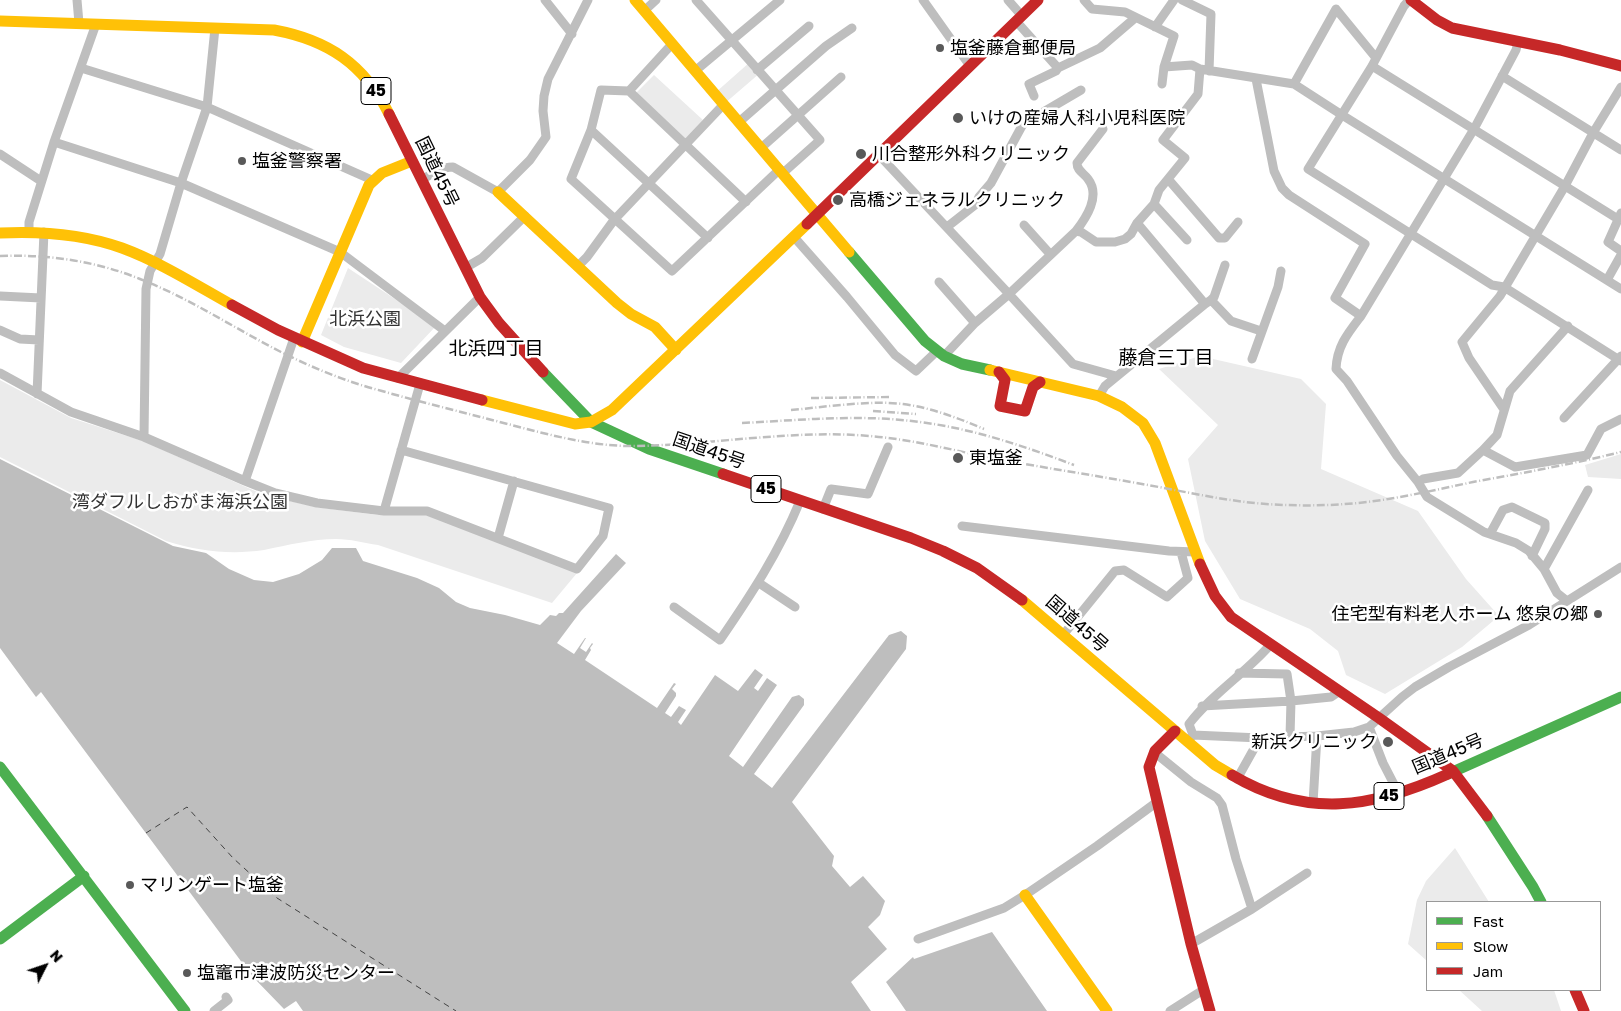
<!DOCTYPE html>
<html>
<head>
<meta charset="utf-8">
<style>
	body { margin:0 }
	#map { position:relative; width:1621px; height:1011px; overflow:hidden; background:#fff; font-family:"Golos Text",sans-serif }
	canvas { display:block }
	.legend { position:absolute; left:1426px; top:901px; width:175px; height:90px; box-sizing:border-box; background:#fff; border:1px solid #999; margin:0; padding:6px 9px; list-style:none; font-size:15px; color:#000 }
	.legend li { display:flex; align-items:center; gap:10px; height:25px }
	.legend b { width:25px; border:1px solid #999 }
	.north { position:absolute; left:20px; top:941px; width:50px; height:50px; -webkit-text-stroke:4px #fff; paint-order:stroke; rotate:49deg; font-size:14px; font-weight:700; line-height:20px; text-align:center; color:#000 }
	.north::after { content:''; display:block; margin:auto; width:18px; height:22px; background:#000; clip-path:polygon(50% 0,100% 100%,50% 72%,0 100%) }
</style>
</head>
<body>
<div id="map">
<canvas width="1621" height="1011"></canvas>
<ul class="legend">
<li><b style="height:6px;background:#4caf50"></b>Fast</li>
<li><b style="height:6px;background:#ffc107"></b>Slow</li>
<li><b style="height:6px;background:#c62828"></b>Jam</li>
</ul>
<div class="north">N</div>
</div>
<script>
const g = document.querySelector('canvas').getContext('2d');
g.lineJoin = 'round';
function fillPath(path, color) { g.fillStyle = color; g.fill(path, 'evenodd'); }
function strokePath(path, color, width, dash) { g.strokeStyle = color; g.lineWidth = width; g.lineCap = dash ? 'butt' : 'round'; g.setLineDash(dash || []); g.stroke(path); }
function drawText(font, color, halo, rows, align = 'center') {
  g.font = font + ' "Golos Text","Noto Sans JP",sans-serif'; g.lineWidth = 5; g.setLineDash([]); g.textBaseline = 'middle'; g.strokeStyle = halo; g.fillStyle = color; for (const [text, x, y, turn = 0] of rows) {
    g.save(); g.translate(x, y); g.rotate((+turn || 0) * Math.PI / 180); g.textAlign = isNaN(turn) ? turn : align; if (halo) g.strokeText(text, 0, 0); g.fillText(text, 0, 0); g.restore();
  }
}
const green = new Path2D(`
	M 750,62 L 760,73 L 724,104 L 715,93 Z
	M 654,75 L 703,120 L 682,142 L 633,96 Z
	M 348,268 L 436,326 L 401,363 L 344,347 L 321,335 Z
	M 1200,356 L 1301,379 L 1326,404 L 1321,469 L 1418,511 L 1466,579 L 1499,616 L 1462,647 L 1385,694 L 1346,675 L 1338,651 L 1310,629 L 1240,599 L 1205,541 L 1188,459 L 1218,425 L 1159,369 Z
	M 0,380 L 71,418 L 143,441 L 264,495 L 315,507 L 378,515 L 428,515 L 577,573 L 552,603 L 378,545 C 364,543 350,539 336,539 C 312,539 288,545 264,550 C 230,555 198,551 166,541 L 0,457 Z
	M 1621,454 L 1621,479 L 1588,477 L 1585,465 Z
	M 1455,848 L 1489,902 L 1427,902 L 1427,961 L 1408,944 L 1417,900 L 1426,881 Z
	M 1459,990 L 1554,990 L 1561,1011 L 1482,1011 Z`);
const water = new Path2D(`
	M 0,459 L 173,546 L 206,553 L 229,569 L 254,580 L 273,582 L 299,574 L 322,560 L 332,548 L 356,548 L 363,561 L 417,578 L 439,588 L 456,602 L 470,608 L 505,615 L 540,625 L 550,615 L 556,616 L 559,613 L 563,613 L 616,554 L 626,563 L 581,611 L 557,643 L 574,654 L 585,638 L 586,638 L 580,648 L 586,652 L 592,643 L 593,644 L 590,648 L 591,650 L 585,660 L 657,708 L 674,683 L 676,684 L 672,689 L 676,693 L 676,696 L 665,713 L 671,717 L 679,706 L 686,710 L 678,722 L 681,725 L 715,675 L 738,691 L 755,669 L 763,675 L 754,688 L 758,691 L 767,678 L 777,685 L 729,756 L 743,767 L 792,697 L 799,695 L 804,699 L 804,705 L 754,774 L 772,788 L 889,635 L 901,631 L 907,636 L 906,649 L 792,802 L 834,856 L 832,866 L 850,887 L 863,876 L 885,901 L 880,915 L 868,927 L 887,949 L 851,982 L 871,1011 L 303,1011 L 296,1001 L 284,1009 L 252,976 L 41,692 L 36,697 L 0,648 Z
	M 992,932 L 1047,1011 L 906,1011 L 886,982 L 913,957 L 914,959 Z`);
const ferry = new Path2D(`
	M 146,833 L 187,807 L 233,858 L 277,898 L 456,1011`);
const street = new Path2D(`
	M 77,0 L 79,23
	M 545,0 L 572,34
	M 696,0 L 820,140 L 783,173
	M 923,0 L 970,66
	M 1008,0 L 1022,16
	M 1084,0 L 1092,9 L 1125,12 L 1174,36 L 1164,67
	M 1182,0 L 1211,14 L 1209,71
	M 1409,0 L 1404,6 L 1372,66 L 1308,169 L 1492,285 L 1504,287 L 1621,361
	M 644,11 L 656,0
	M 1016,21 L 1058,68
	M 1155,27 L 1174,0
	M 1518,42 L 1516,50 L 1474,129 L 1361,316 C 1348,333 1337,346 1336,369 L 1347,381 L 1397,456 L 1418,482 L 1427,497 L 1484,532 L 1516,543 L 1529,551 L 1544,569 L 1557,593 L 1567,601
	M 672,44 L 629,91 L 601,90 L 591,130 L 571,179 L 672,271 L 780,169
	M 1372,66 L 1618,219
	M 81,68 L 207,107 L 372,180
	M 757,70 L 809,26
	M 695,71 L 780,0
	M 1502,76 L 1621,150
	M 1256,79 L 1274,171 L 1282,188 L 1289,195 L 1365,244 L 1335,298 L 1361,316
	M 1162,84 L 1164,67 L 1192,65 L 1200,69
	M 1294,84 L 1336,9 L 1376,58
	M 629,91 L 746,202
	M 1034,96 L 1029,84 L 1056,71 L 1058,68 L 1100,48 L 1135,18
	M 739,122 L 826,46 L 852,28
	M 591,130 L 708,238
	M 54,142 L 181,183 L 340,252 L 445,331
	M 761,148 L 841,77
	M 0,154 L 41,181
	M 879,155 L 1009,294 L 1073,364 L 1116,376
	M 1168,179 L 1219,238 L 1225,238 L 1238,222
	M 422,180 C 431,174 441,167 453,167 L 498,192 L 530,160 L 546,137 L 543,111 L 544,96 L 548,79 L 588,0
	M 1154,204 L 1187,240
	M 1621,213 L 1608,242 L 1621,251
	M 1024,225 L 1050,254
	M 947,227 L 975,205 L 979,197 L 991,183 L 1023,124 L 1081,90
	M 1076,231 C 1086,218 1101,196 1088,179 C 1084,173 1077,171 1077,163 L 1103,129
	M 29,232 L 29,222 L 54,142 L 96,24
	M 794,237 L 847,297 L 895,355 L 916,371 L 937,351
	M 578,266 L 587,257 L 614,220 L 724,104
	M 465,268 L 482,258 L 525,216
	M 1607,280 L 1621,255
	M 939,282 L 975,323
	M 0,296 L 41,298
	M 1211,300 L 1214,297 L 1225,265
	M 1205,304 L 1211,300 L 1231,321 L 1261,331
	M 0,330 L 20,339 L 39,340
	M 944,356 L 975,323 L 1009,294 L 1076,231 L 1081,232 L 1096,242 L 1115,242 L 1125,239 L 1131,234 L 1137,223 L 1154,204 L 1159,190 L 1185,158 L 1163,140 L 1198,94 L 1200,69 L 1294,84 L 1342,115 L 1621,289
	M 1252,359 L 1278,287 L 1281,271
	M 0,373 L 71,412 L 144,437 L 245,481 L 294,338
	M 398,378 L 480,297
	M 37,394 L 44,232
	M 1099,396 L 1105,386 L 1205,304 L 1137,223
	M 1503,408 L 1469,358 L 1462,342 L 1500,296 L 1565,186 L 1593,133 L 1621,87
	M 1564,418 L 1621,356
	M 144,437 L 146,289 L 150,271 L 160,254 L 181,183 L 207,107 L 215,28
	M 1483,450 L 1515,467 L 1587,455 L 1601,429 L 1621,419
	M 245,481 L 275,493 L 317,503 L 384,511 L 420,384
	M 1418,482 L 1423,479 L 1458,473 L 1483,450 L 1497,435 L 1510,391 L 1568,326
	M 823,509 L 831,489 L 868,494 L 888,447
	M 384,511 L 427,511 L 577,569 L 603,536 L 609,508 L 401,450
	M 962,526 L 1169,551 L 1196,552
	M 1490,534 L 1503,510 L 1512,507 L 1545,523 L 1545,529 L 1532,556
	M 498,538 L 514,481
	M 1544,569 L 1588,490
	M 759,583 L 795,607
	M 674,607 L 720,640 C 751,595 779,552 800,501
	M 1063,635 L 1115,571 L 1124,570 L 1167,597 L 1188,578 L 1181,552
	M 1239,673 L 1287,674 L 1291,701 L 1290,736
	M 1202,706 L 1291,701 L 1331,697 L 1340,691
	M 1369,727 L 1383,763 L 1399,794
	M 1193,735 L 1189,724 C 1213,693 1246,673 1271,644
	M 1187,742 L 1193,735 L 1260,738 L 1317,736 L 1354,732 L 1369,727 L 1402,697 L 1415,687 L 1449,667 L 1529,625 L 1621,567
	M 1154,752 L 1191,782 L 1217,798 L 1222,805 L 1236,859 L 1252,909
	M 1237,779 L 1260,738
	M 1313,803 L 1317,736
	M 918,939 L 1004,908 L 1025,895 L 1097,846 L 1157,802
	M 1191,944 L 1252,909 L 1307,873
	M 214,1011 L 228,1000 L 226,997
	M 1170,1011 L 1203,990`);
const fast = new Path2D(`
	M 849,252 L 925,341 L 944,356 L 962,364 L 990,370
	M 543,372 L 591,422 L 649,449 L 723,474
	M 0,767 L 185,1011
	M 1448,774 L 1621,697
	M 1487,816 L 1533,887 L 1541,902
	M 0,939 L 84,876`);
const slow = new Path2D(`
	M 635,0 L 849,252
	M 0,21 L 274,30 C 328,40 364,64 389,114
	M 498,192 L 617,303 L 631,314 L 655,327 L 676,350
	M 0,233 C 41,231 83,234 122,248 C 160,262 196,285 232,305
	M 302,342 L 369,185 L 382,173 L 412,161
	M 990,370 L 1099,396 L 1122,407 L 1143,423 L 1155,443 L 1200,564
	M 482,400 L 575,424 L 591,422 L 612,410 L 807,224
	M 1022,600 L 1215,765 L 1232,775
	M 1025,895 L 1107,1011`);
const jam = new Path2D(`
	M 1411,0 L 1437,20 L 1452,28 L 1560,50 L 1621,66
	M 389,114 L 480,297 L 499,323 L 543,372
	M 807,224 L 1038,0
	M 232,305 L 278,330 L 363,368 L 482,400
	M 999,372 L 1005,380 L 1000,406 L 1025,411 L 1033,387 L 1040,382
	M 723,474 L 911,538 L 943,551 L 977,568 L 1022,600
	M 1200,564 L 1215,596 L 1231,617 L 1379,718 L 1453,771 L 1487,816
	M 1175,731 L 1155,751 L 1149,767 L 1191,944 L 1210,1011
	M 1232,775 C 1306,819 1373,808 1448,774
	M 1575,990 L 1584,1011`);
const rail = new Path2D(`
	M 0,256 C 47,254 96,261 140,279 C 189,298 234,328 281,352 C 313,368 347,382 382,391 C 420,402 458,411 496,421 C 539,432 583,445 627,446 C 708,446 789,429 870,436 C 906,439 941,447 977,455 C 1032,466 1087,474 1142,484 C 1183,491 1224,501 1266,504 C 1297,506 1327,506 1358,503 C 1397,499 1435,490 1473,482 C 1523,473 1572,464 1621,452
	M 811,398 L 891,397
	M 791,410 C 825,407 870,400 903,404 C 932,408 958,418 984,429
	M 873,411 L 916,414
	M 742,423 C 801,420 861,414 920,422 C 974,429 1024,446 1074,465`);
const markers = [
	[940,48,5,"#595959"],
	[958,118,6,"#595959"],
	[861,154,6,"#595959"],
	[242,161,5,"#595959"],
	[838,200,6,"#595959"],
	[958,458,6,"#595959"],
	[1598,614,5,"#595959"],
	[1388,742,6,"#595959"],
	[130,885,5,"#595959"],
	[187,973,5,"#595959"]
];
const shields = [
	[376,91,30],
	[766,489,30],
	[1389,796,30]
];
const shieldNames = [
	["45",376,91],
	["45",766,489],
	["45",1389,796]
];
const poiNames = [
	["塩釜藤倉郵便局",950,48],
	["いけの産婦人科小児科医院",969,118],
	["川合整形外科クリニック",872,154],
	["塩釜警察署",252,161],
	["高橋ジェネラルクリニック",849,200],
	["東塩釜",969,458],
	["住宅型有料老人ホーム 悠泉の郷",1588,614,"right"],
	["新浜クリニック",1377,742,"right"],
	["マリンゲート塩釜",140,885],
	["塩竈市津波防災センター",197,973]
];
const streetNames = [
	["国道45号",437,172,64],
	["国道45号",709,451,19],
	["国道45号",1077,624,41],
	["国道45号",1448,754,-23]
];
const parkNames = [
	["北浜公園",365,319],
	["湾ダフルしおがま海浜公園",180,502]
];
const neighbourhoodNames = [
	["北浜四丁目",496,349],
	["藤倉三丁目",1166,358]
];
fillPath(green, '#ebebeb');
fillPath(water, '#bebebe');
strokePath(ferry, '#434343', 1, [6, 5]);
strokePath(street, '#bebebe', 9);
strokePath(fast, '#4caf50', 11);
strokePath(slow, '#ffc107', 11);
strokePath(jam, '#c62828', 11);
strokePath(rail, '#bebebe', 2.5, [8, 2.5, 1, 2.5]);
for (const [x, y, r, color] of markers) { const dot = new Path2D(); dot.arc(x, y, r, 0, 2 * Math.PI); g.fillStyle = color; g.fill(dot); strokePath(dot, '#fff', 2); }
for (const [x, y, w] of shields) { const box = new Path2D(); box.roundRect(x - w / 2, y - 13.5, w, 27, 4); g.fillStyle = '#fff'; g.fill(box); strokePath(box, '#000', 1); }
drawText('bold 16px', '#000', null, shieldNames);
drawText('18px', '#000', '#fff', poiNames, 'left');
drawText('18px', '#000', '#fff', streetNames);
drawText('18px', '#323232', '#fff', parkNames);
drawText('19px', '#000', '#fff', neighbourhoodNames);
</script>
</body>
</html>
